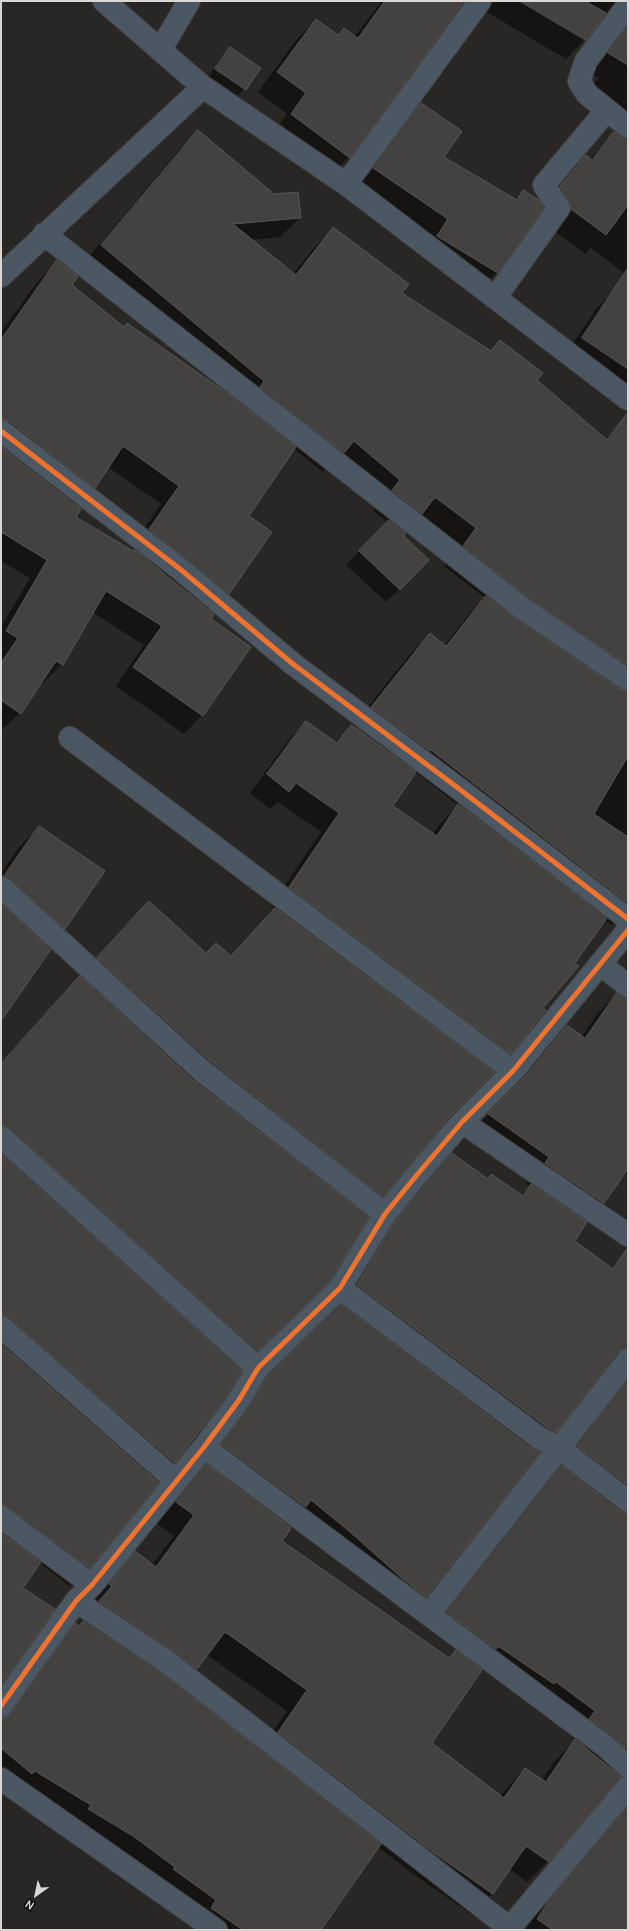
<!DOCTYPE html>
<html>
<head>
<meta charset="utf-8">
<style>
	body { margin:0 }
	#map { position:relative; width:629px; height:1931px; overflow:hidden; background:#292725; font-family:Cabin,sans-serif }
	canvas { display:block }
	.frame { position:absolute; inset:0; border:2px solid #dad7d5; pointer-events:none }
	.north { position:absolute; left:16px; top:1875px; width:40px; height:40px; -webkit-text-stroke:3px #110f0e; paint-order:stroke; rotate:213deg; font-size:11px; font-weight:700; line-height:16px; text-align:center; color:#dad7d5 }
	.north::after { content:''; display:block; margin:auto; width:14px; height:18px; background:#dad7d5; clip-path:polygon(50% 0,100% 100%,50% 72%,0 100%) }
</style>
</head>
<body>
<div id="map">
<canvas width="629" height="1931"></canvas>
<div class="frame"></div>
<div class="north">N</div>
</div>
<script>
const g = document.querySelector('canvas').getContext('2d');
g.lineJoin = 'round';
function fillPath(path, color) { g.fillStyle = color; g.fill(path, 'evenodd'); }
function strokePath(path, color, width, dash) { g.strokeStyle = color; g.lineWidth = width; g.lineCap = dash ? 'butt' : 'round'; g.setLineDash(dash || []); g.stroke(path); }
const shadow = new Path2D(`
	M 382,1 L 464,1 L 349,157 L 329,177 L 272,134 L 287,114 L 258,92 L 296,40 L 316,20 L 337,36 L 354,37 Z
	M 468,1 L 628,1 L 628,141 L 612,129 L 621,118 L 587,95 L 598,78 L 589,73 L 616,15 L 606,12 L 585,39 L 566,59 Z
	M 230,48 L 260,68 L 238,96 L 209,76 Z
	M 421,105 L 443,158 L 515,200 L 523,192 L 541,205 L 566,176 L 586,156 L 590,159 L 605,145 L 628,162 L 628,276 L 591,248 L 585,254 L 552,229 L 550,221 L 542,209 L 497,272 L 478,291 L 419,255 L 430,239 L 355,187 L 402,123 Z
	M 198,131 L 300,218 L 280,237 L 251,240 L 293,274 L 314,248 L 333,228 L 401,294 L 490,351 L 500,341 L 536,380 L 606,440 L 615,431 L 628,442 L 628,909 L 612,925 L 604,920 L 510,1053 L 452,1113 L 382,1196 L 364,1215 L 310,1299 L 239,1369 L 228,1392 L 174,1463 L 156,1481 L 89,1567 L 70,1586 L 39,1563 L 21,1588 L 1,1683 L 1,1063 L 149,902 L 206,954 L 230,957 L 275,909 L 271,906 L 321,832 L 278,802 L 270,809 L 250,793 L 288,741 L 306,722 L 335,743 L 352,727 L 410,654 L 430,635 L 444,646 L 467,617 L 485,598 L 444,566 L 457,548 L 416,518 L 402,532 L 400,589 L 386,602 L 346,565 L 388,522 L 373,511 L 381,500 L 335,460 L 323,472 L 294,449 L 247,516 L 228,593 L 209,611 L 202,715 L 184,734 L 116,686 L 144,645 L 92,612 L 62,664 L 43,683 L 41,681 L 20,713 L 1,731 L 1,627 L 30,578 L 1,561 L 1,332 L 39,280 L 57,262 L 71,285 L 124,327 L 242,406 L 245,401 L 82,265 L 178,151 ZM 108,467 L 161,504 L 131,548 L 134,551 L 133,552 L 74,517 L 76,506 L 94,487 ZM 415,772 L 458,805 L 440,824 L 433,834 L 392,806 Z
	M 615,290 L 628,299 L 628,400 L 564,357 L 596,309 Z
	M 39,827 L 64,928 L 46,946 L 1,1019 L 1,873 L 20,846 Z
	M 617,994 L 628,1001 L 628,1175 L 624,1173 L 603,1203 L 584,1222 L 573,1242 L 628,1279 L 628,1509 L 624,1513 L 628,1514 L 628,1767 L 623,1763 L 614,1772 L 548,1861 L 527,1882 L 509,1869 L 492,1894 L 471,1914 L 413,1874 L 378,1847 L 320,1930 L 197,1930 L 192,1927 L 198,1919 L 1,1783 L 1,1719 L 56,1644 L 75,1625 L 79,1627 L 81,1624 L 79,1623 L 91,1607 L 89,1605 L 115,1574 L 135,1553 L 152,1565 L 174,1536 L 156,1523 L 185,1486 L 206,1466 L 280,1541 L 449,1659 L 457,1651 L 429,1630 L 544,1485 L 562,1467 L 559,1465 L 610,1366 L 606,1366 L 555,1431 L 535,1451 L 426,1597 L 411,1611 L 208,1459 L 254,1392 L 341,1305 L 339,1304 L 377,1241 L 434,1173 L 452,1154 L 487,1179 L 491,1175 L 521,1196 L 530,1186 L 526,1184 L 530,1177 L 469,1134 L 503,1100 L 547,1046 L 567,1026 L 582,1036 L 597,1014 ZM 207,1655 L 287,1711 L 259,1751 L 178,1687 L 196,1669 ZM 480,1664 L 578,1729 L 572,1737 L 576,1740 L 554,1762 L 541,1781 L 525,1769 L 500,1796 L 430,1743 Z
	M 628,1807 L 628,1930 L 525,1930 L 535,1916 Z`);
const building = new Path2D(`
	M 385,1 L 464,1 L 350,158 L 291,114 L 306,93 L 277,72 L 316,19 L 338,35 L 344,28 L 358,38 Z
	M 520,1 L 585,1 L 606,13 L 586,40 Z
	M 628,26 L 628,65 L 608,53 Z
	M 230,47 L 261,68 L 246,90 L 215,69 Z
	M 421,103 L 462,131 L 444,157 L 517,200 L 523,190 L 539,200 L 544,208 L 498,273 L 437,236 L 448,219 L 373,168 Z
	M 198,130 L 274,194 L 298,192 L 301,218 L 233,224 L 296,275 L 333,227 L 409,284 L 402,293 L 491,351 L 500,340 L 543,373 L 537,380 L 607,440 L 628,412 L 628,665 L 529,598 L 463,546 L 476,528 L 435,497 L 422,514 L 392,490 L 400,480 L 354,441 L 344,453 L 260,387 L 264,381 L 101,245 Z
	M 614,132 L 620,137 L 628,139 L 628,205 L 606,235 L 571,209 L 569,201 L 560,186 L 586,155 L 592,160 Z
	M 57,260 L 78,277 L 72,285 L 124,327 L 127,323 L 227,393 L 296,447 L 249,516 L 272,532 L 229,594 L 149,529 L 179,486 L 123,446 L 95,488 L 9,421 L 1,419 L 1,340 Z
	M 628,268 L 628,369 L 582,338 Z
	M 1,447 L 81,509 L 76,517 L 133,551 L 134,549 L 214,614 L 211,619 L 251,647 L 203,716 L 133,667 L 162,626 L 106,591 L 63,665 L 56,661 L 21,714 L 1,700 L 1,663 L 18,638 L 6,631 L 47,560 L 1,532 Z
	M 389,520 L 406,533 L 404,536 L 429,560 L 400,590 L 359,551 Z
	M 486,596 L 515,618 L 621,690 L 628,692 L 628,756 L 594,814 L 628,837 L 628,903 L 431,750 L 430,751 L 371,707 L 430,633 L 446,646 Z
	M 306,721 L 337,743 L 351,725 L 355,727 L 416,772 L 393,806 L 437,836 L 458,804 L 607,918 L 575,963 L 579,966 L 543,1008 L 546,1010 L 511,1054 L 289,887 L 339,813 L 296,783 L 289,792 L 267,774 Z
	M 39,826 L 105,871 L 65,929 L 5,875 Z
	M 149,901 L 206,953 L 216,943 L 231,956 L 275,908 L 494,1072 L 452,1114 L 383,1197 L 209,1060 L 97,958 Z
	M 1,904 L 51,949 L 1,1021 Z
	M 80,976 L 193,1080 L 369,1217 L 330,1280 L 258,1351 L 9,1128 L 1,1125 L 1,1064 Z
	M 617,993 L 628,998 L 628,1169 L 604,1203 L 545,1163 L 549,1157 L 488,1114 L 523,1079 L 567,1025 L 585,1038 Z
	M 452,1153 L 488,1179 L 491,1174 L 523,1196 L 531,1184 L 587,1222 L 575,1241 L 613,1269 L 628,1247 L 628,1348 L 618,1352 L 556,1432 L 545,1426 L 357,1285 L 395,1221 Z
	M 1,1154 L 242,1370 L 229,1393 L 175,1463 L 9,1318 L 1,1315 Z
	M 341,1304 L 530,1447 L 540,1452 L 426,1597 L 404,1580 L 349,1531 L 311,1500 L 306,1507 L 221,1444 L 249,1407 L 268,1376 Z
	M 1,1344 L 159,1483 L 90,1568 L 8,1507 L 1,1505 Z
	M 628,1380 L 628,1485 L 577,1446 Z
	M 206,1464 L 291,1528 L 282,1541 L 449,1658 L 456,1650 L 482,1670 L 432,1743 L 504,1798 L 525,1768 L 546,1782 L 575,1739 L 621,1777 L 549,1862 L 526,1846 L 493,1894 L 434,1853 L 278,1732 L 307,1690 L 225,1632 L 197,1669 L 173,1651 L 99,1601 L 112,1586 L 109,1584 L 135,1551 L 156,1567 L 194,1515 L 176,1502 Z
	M 561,1465 L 620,1511 L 628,1513 L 628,1750 L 589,1719 L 595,1711 L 556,1682 L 554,1684 L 498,1646 L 496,1649 L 446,1612 Z
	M 1,1533 L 41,1562 L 23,1588 L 55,1609 L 1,1684 Z
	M 83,1621 L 159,1671 L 381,1844 L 321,1930 L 243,1930 L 211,1908 L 216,1900 L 173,1869 L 175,1867 L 133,1836 L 88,1809 L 91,1805 L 35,1771 L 32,1774 L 1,1748 L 1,1718 L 7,1717 L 11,1713 L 75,1623 L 79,1626 Z
	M 628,1806 L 628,1930 L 553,1930 L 537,1919 L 552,1896 Z`);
const minor = new Path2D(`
	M 104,1 L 203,87 L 346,184 L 628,399
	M 628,5 L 586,61 L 579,81 L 587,94 L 628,127
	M 161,49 L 189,1
	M 346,184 L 480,1
	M 44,234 L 522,608 L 628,680
	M 1,276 L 203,87
	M 495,298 L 559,208 L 544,185 L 607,110
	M 1,431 L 180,569 L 293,664 L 458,788 L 628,919
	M 70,738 L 513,1071
	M 1,887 L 201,1070 L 385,1214
	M 600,964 L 628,986
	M 462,1122 L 628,1235
	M 1,1137 L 258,1368
	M 340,1288 L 538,1437 L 559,1448 L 628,1501
	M 1,1327 L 176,1481
	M 204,1447 L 605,1746 L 628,1767
	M 1,1517 L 92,1585
	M 76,1601 L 166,1661 L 512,1930
	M 429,1614 L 628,1360
	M 1,1706 L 76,1601 L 92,1585 L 204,1447 L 239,1400 L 258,1368 L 340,1288 L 385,1214 L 416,1176 L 462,1122 L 513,1071 L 628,930
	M 1,1779 L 216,1930
	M 508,1930 L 628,1787`);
const cycleway = new Path2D(`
	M 1,431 L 180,569 L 293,664 L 458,788 L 628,919
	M 1,1706 L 76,1601 L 92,1585 L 204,1447 L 239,1400 L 258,1368 L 340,1288 L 385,1214 L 416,1176 L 462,1122 L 513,1071 L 628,930`);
fillPath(shadow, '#0007');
fillPath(building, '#444241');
strokePath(building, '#585654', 1);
strokePath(minor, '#444342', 24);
strokePath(minor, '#4b5762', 22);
strokePath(cycleway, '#ef722f', 5);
</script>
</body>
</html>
